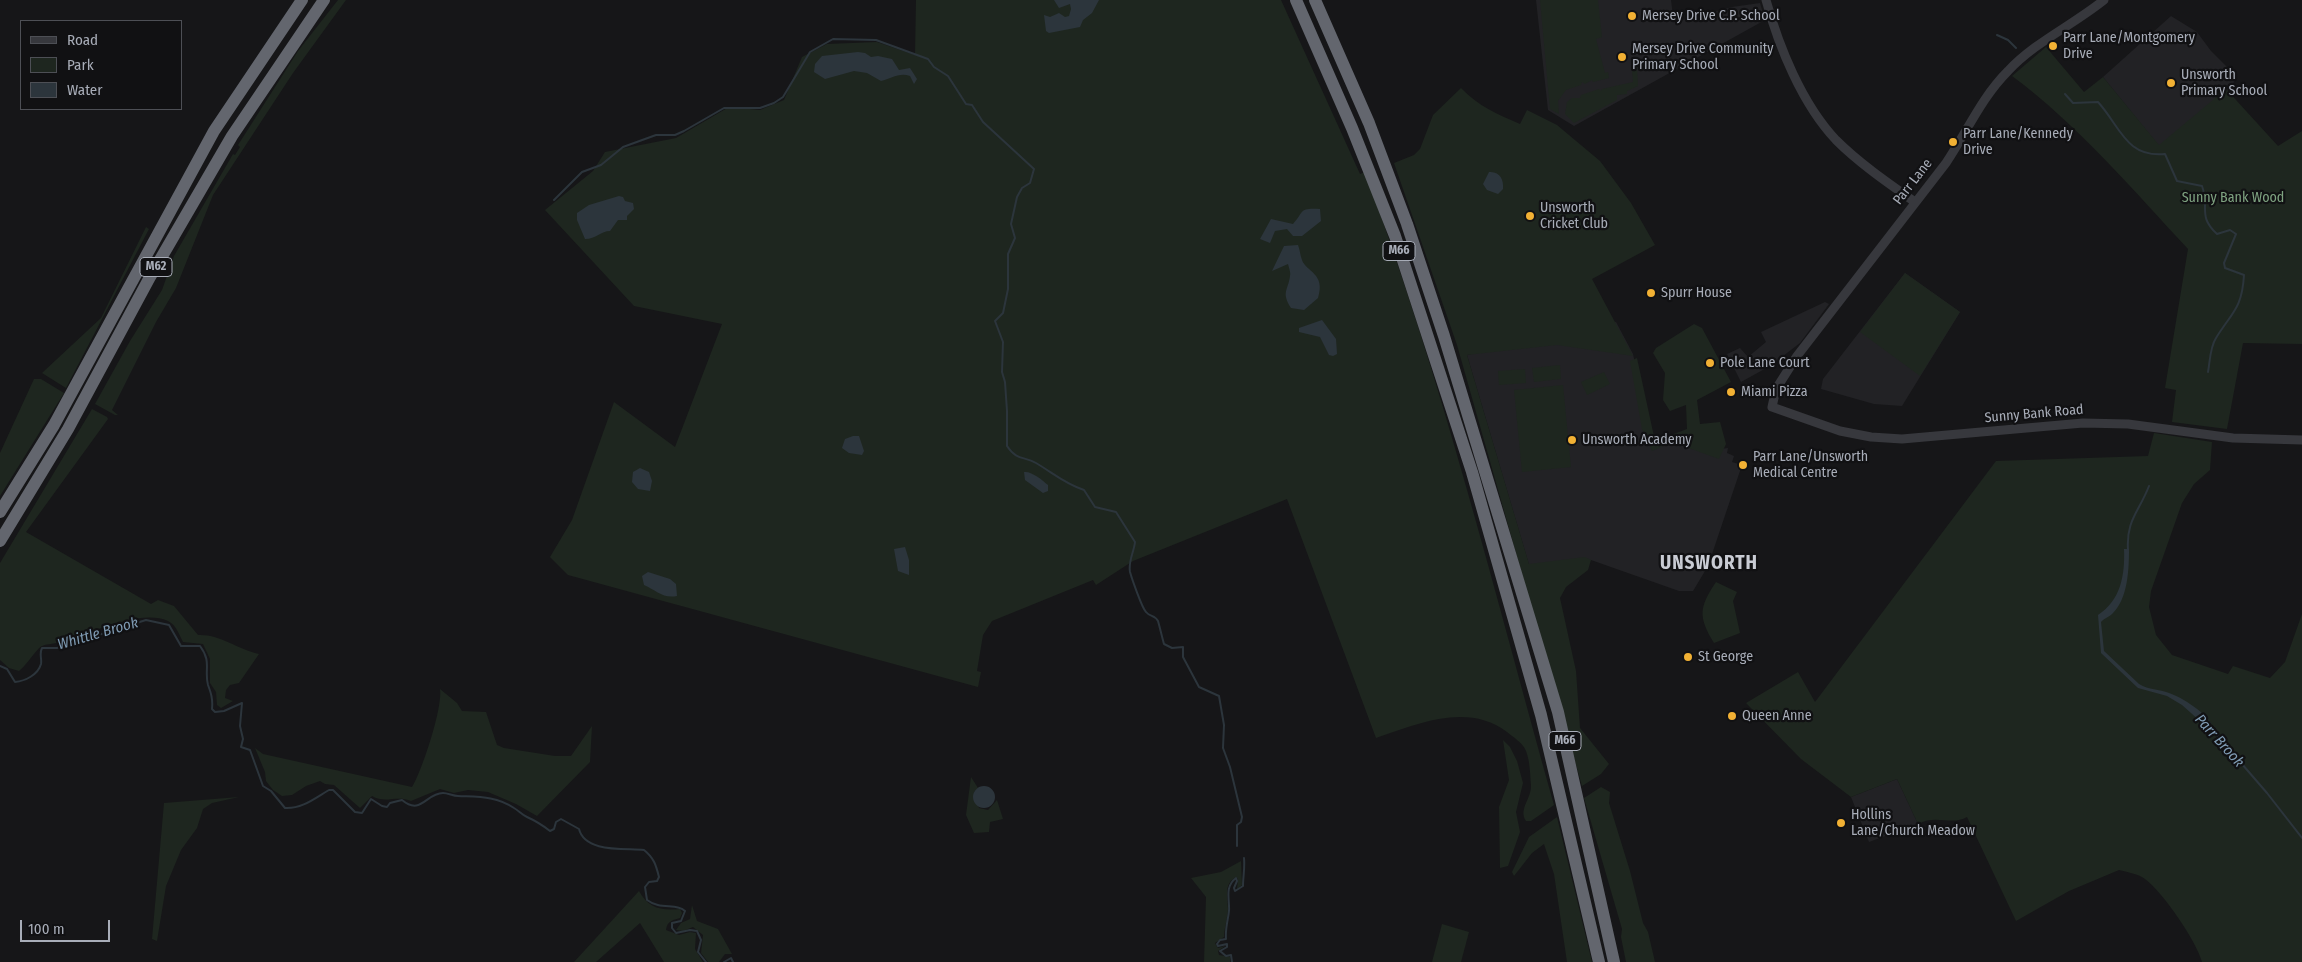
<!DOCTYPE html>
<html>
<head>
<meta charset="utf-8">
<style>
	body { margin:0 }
	#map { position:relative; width:2302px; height:962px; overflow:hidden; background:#161618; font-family:"Fira Sans Condensed",sans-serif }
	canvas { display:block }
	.legend { position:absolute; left:20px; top:20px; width:162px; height:90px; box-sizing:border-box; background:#111113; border:1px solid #4d4f55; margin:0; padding:6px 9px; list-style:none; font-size:15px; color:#a8adb8 }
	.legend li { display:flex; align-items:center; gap:10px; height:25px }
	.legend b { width:25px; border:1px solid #4d4f55 }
	.scale { position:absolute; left:20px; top:920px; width:90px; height:22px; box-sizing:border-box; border:2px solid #a8adb8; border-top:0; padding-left:6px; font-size:15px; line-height:18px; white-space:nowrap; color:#a8adb8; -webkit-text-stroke:4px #111113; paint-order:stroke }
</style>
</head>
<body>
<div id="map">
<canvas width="2302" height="962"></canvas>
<ul class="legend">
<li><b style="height:6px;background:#37383d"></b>Road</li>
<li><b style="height:14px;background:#1e261f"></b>Park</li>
<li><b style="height:14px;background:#2c353c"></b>Water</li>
</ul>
<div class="scale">100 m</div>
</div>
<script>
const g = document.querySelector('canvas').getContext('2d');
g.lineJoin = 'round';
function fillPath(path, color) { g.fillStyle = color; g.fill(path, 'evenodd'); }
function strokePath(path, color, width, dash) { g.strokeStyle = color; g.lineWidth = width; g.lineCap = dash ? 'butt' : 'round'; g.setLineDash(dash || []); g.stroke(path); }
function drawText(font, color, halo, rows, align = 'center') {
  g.font = font + ' "Fira Sans Condensed",sans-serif'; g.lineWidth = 4.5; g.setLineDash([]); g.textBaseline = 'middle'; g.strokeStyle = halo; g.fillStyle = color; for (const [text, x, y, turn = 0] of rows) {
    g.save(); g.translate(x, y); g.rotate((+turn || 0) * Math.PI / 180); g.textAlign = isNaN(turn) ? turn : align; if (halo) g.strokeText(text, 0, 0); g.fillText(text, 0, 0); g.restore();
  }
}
const built = new Path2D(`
	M 1536,0 L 1671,0 L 1673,16 L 1679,21 L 1732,7 L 1760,3 L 1765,20 L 1574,126 L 1548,110 Z
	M 2171,16 L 2197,32 L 2211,51 L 2237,77 L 2229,90 L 2159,146 L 2103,77 Z
	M 1905,273 L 1960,312 L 1902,406 L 1874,404 L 1821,389 L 1823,379 Z
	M 1825,302 L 1829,304 L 1800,343 L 1770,366 L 1741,382 L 1727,354 L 1740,348 L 1748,357 L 1766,342 L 1761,332 Z
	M 1616,322 L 1633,354 L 1654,449 L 1690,433 L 1720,449 L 1728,448 L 1727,453 L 1734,456 L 1732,462 L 1742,465 L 1708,566 L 1693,591 L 1679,591 L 1591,560 L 1530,568 L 1467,355 Z
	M 1897,779 L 1918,824 L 1869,842 L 1851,797 Z`);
const green = new Path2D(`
	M 338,0 L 346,0 L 293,73 L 213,195 L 176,288 L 156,322 L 112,410 L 118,415 L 115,415 L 95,404 L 130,341 L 162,290 L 174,256 L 233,154 L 235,155 L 240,147 L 238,145 L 298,51 Z
	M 916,0 L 1281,0 L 1360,174 L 1365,172 C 1442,379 1495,594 1554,805 L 1531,821 L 1526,821 C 1518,809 1532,798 1531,785 C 1530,774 1530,761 1526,751 C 1523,743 1513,737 1507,732 C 1468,702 1417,724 1376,738 L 1287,499 L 1133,561 L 1096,585 L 1093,580 L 992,621 L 983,635 L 977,671 L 981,672 L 978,687 L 568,575 L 550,557 L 572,520 L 614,402 L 675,447 L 722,324 L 634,306 L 545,210 L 593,171 L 605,152 L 676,138 L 729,107 L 760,110 L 784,100 L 802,57 L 827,44 L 877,42 L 915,55 Z
	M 1540,0 L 1598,0 L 1602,37 L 1596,39 L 1605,73 L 1608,72 L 1609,78 L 1593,82 L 1592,80 L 1585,84 L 1582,82 L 1581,85 L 1566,90 L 1558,101 L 1559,114 L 1550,109 Z
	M 2046,47 L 2084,92 L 2103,77 L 2159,145 L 2226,89 L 2278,146 L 2302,131 L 2302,344 L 2243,343 L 2227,429 L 2172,422 L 2176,390 L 2165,388 L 2188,249 C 2133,190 2078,125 2012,76 Z
	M 1637,67 L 1638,86 L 1627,91 L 1627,94 L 1617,95 L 1617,100 L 1574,123 L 1565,114 L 1567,102 L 1572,98 L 1580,98 L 1581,95 L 1599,89 L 1601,91 L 1602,89 L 1633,82 L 1632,70 Z
	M 1461,88 C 1478,106 1497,114 1520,124 L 1527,110 L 1557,125 L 1600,161 L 1631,203 L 1655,245 L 1592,279 L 1633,356 L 1557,345 L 1467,355 L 1529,564 L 1585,557 L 1591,560 L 1588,570 L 1566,587 L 1560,598 L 1576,671 L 1580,728 L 1609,764 L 1601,774 L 1582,786 L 1457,345 L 1394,163 L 1414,155 L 1420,149 L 1433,115 Z
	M 146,227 L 149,229 L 66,388 L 42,373 L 101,318 Z
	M 1905,273 L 1960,312 L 1920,376 L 1860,332 Z
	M 1694,324 L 1702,328 L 1731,382 L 1697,400 L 1700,424 L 1720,422 L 1726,444 L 1719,459 L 1672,442 L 1652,451 L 1642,429 L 1630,361 L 1637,358 L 1655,441 L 1687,429 L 1686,405 L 1670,411 L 1663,400 L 1665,373 L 1653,353 L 1656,348 Z
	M 1560,365 L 1561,379 L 1534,382 L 1532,368 Z
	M 1525,369 L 1526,383 L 1499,385 L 1498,371 Z
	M 1604,372 L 1610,384 L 1587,395 L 1581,382 Z
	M 34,379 L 41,379 L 64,393 L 0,496 L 0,453 Z
	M 1563,385 L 1571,467 L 1522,472 L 1514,390 Z
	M 92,409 L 107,417 L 108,419 L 26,532 L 151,604 L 158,600 L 174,606 L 198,635 C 220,634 237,649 259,654 L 239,683 L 230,685 L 226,690 L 225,698 L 233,701 L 221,708 L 217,705 L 216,692 L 210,683 L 210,659 L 203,644 L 183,642 C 179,634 176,625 168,621 C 138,608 87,636 57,643 C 52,644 46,644 42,646 C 37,648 27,665 19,671 L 9,668 L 0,660 L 0,563 Z
	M 2154,433 L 2212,442 L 2210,470 L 2194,484 L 2182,503 L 2151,591 L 2149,607 L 2156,635 L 2172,655 L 2228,674 L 2233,666 L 2270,678 L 2285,662 L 2302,614 L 2302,962 L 2202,962 C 2197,942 2162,891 2145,879 C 2139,874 2127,872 2119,870 L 2069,891 L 2016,921 L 1967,817 C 1952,826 1936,814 1918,824 L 1897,779 L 1851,797 L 1801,759 L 1746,703 L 1798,672 L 1815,702 L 1996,461 L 2148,456 Z
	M 1716,582 L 1737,592 L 1733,601 L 1740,633 L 1714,643 C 1698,617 1699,607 1716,582 Z
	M 440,689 L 457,703 L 462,711 L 486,712 L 497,745 L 504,748 L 555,756 L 571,756 L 592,726 L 590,762 L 537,816 L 516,804 L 488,792 L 468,790 L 454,793 L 440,789 L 411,801 C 397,795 385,804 372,796 L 360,808 L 334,785 L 325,784 L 320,781 L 306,786 L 292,795 L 282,796 L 273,790 L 266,781 L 265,772 L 255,748 L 263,754 L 412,787 C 422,771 443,707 440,689 Z
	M 1503,740 L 1510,747 L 1517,761 L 1523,783 L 1516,812 L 1520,832 L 1508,866 L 1500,868 L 1499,807 L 1509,780 Z
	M 971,777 L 978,788 L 974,792 L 979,808 L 988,810 L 997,800 L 1003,819 L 990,822 L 989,832 L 974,833 L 966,815 Z
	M 1601,787 L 1610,792 L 1609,803 L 1630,871 L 1643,923 L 1648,932 L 1655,962 L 1626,962 L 1621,937 L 1622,929 L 1584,798 Z
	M 239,797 L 212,803 L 203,809 L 197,828 L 181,850 L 166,886 L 157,941 L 152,939 L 164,803 Z
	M 1557,817 L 1592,962 L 1567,962 L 1554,874 L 1544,844 L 1532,853 L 1514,876 L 1512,872 L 1529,837 Z
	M 1241,861 L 1242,885 L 1237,889 L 1238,879 L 1236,877 C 1223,884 1228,898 1228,909 C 1228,916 1224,929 1224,937 L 1215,943 L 1218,948 L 1225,946 L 1218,951 L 1219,955 L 1230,957 L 1230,962 L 1204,962 L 1206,897 L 1191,878 L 1221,872 Z
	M 639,891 C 648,908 661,911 680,909 L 682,913 L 680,918 C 673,920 667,921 666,930 L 679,935 L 690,932 L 696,933 L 695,949 L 703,962 L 664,962 L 640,923 L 596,962 L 574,962 Z
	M 692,905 L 697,921 L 718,929 L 732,954 L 725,954 L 719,962 L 708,962 L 701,953 L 703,935 L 693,927 L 683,931 L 676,930 L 681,923 L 690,919 Z
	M 1442,924 L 1469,932 L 1461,962 L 1432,962 Z`);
const water = new Path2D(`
	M 1054,0 L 1099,0 L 1092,13 L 1083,20 L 1080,27 L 1049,33 L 1046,31 L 1044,15 L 1050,17 L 1059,13 L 1065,17 L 1069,16 L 1071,9 L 1070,4 L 1059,8 Z
	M 858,52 L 865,53 L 871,57 L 878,56 L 892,59 L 899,70 L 910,68 L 917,79 L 914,84 L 910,76 C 899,72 891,79 881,81 L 867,73 L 854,71 L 825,79 L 814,72 L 815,64 L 822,56 Z
	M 1489,172 C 1500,171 1504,180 1503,189 L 1498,194 L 1487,190 L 1483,184 Z
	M 619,196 L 623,197 L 625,201 L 633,203 L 634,209 L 627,216 L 627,220 L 618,220 L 610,231 C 601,231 596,239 585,239 L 577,220 L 577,213 L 589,205 Z
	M 1320,209 L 1321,221 L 1302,236 L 1293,236 L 1287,229 L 1275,231 L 1270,243 L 1260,239 L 1271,219 L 1293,224 C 1305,211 1298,208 1320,209 Z
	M 1298,245 C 1300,250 1300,255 1302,260 C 1306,272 1326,273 1318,298 L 1304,310 L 1291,308 C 1281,292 1288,291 1290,276 C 1291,273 1289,268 1288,264 L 1272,271 L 1284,246 Z
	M 1322,320 L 1336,339 L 1337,354 L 1333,356 L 1329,355 L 1320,337 L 1299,332 L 1299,328 Z
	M 853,436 L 859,436 L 864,451 L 862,455 L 849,453 L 842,448 L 845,439 Z
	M 640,468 L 649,472 L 652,481 L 650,491 L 638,489 L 632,482 L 633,472 Z
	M 1024,472 C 1032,471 1042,480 1048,485 L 1048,491 L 1043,493 L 1025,480 Z
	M 905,547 L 909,560 L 909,575 L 898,571 L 894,549 Z
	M 2124,549 L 2129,549 C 2129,569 2128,598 2113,613 C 2110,617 2104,618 2101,622 L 2104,651 L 2139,684 C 2149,690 2159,689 2169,693 C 2183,698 2203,711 2211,723 L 2209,729 L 2182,705 L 2167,696 L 2138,688 L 2101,653 L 2098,615 C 2121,600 2125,575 2124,549 Z
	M 648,572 L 670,579 L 676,584 L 677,596 C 663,599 656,590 644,585 L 642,576 Z
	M973 797a11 11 0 1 1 22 0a11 11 0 1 1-22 0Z`);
const stream = new Path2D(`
	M 1997,35 L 2008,40 L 2016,48
	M 2065,94 L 2073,103 L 2098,102 C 2120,126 2126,158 2165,154 L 2177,181 L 2202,186 C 2210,207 2197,216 2217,234 L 2230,230 L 2236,234 L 2224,263 L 2225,268 L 2244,275 C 2242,309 2232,312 2216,338 C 2210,347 2210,361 2208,372
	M 554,200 L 582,172 L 601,165 L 623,147 L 656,135 L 675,135 L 684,131 L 724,108 L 760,108 L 774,103 L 783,97 L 810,52 L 833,39 L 876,40 L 928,59 L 934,67 L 948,76 L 966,104 L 972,105 L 983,122 L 1034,169 L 1030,183 L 1022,188 L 1017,197 L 1011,224 L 1015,238 L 1008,254 L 1008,289 L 1003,313 L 995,321 L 1003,342 L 1002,372 L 1005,382 L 1007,411 L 1007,446 C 1017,461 1024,456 1036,463 C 1053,473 1065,484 1084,490 L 1095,507 L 1116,512 L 1135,542 C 1134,552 1128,561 1130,572 C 1132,579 1142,608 1146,612 C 1150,617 1155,615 1158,621 C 1160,628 1162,637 1164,644 L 1172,648 L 1183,647 L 1183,657 L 1199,687 L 1219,696 L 1224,725 L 1223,748 L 1230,767 L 1242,817 L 1241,822 L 1237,825 L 1237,846
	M 2128,550 C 2126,520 2139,512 2149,486
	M 0,666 L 7,669 L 15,682 C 25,681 38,675 41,664 C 42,658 39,654 42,648 L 57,648 L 146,620 L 169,625 L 181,646 L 200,646 C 212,662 204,670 208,685 C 211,693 213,699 212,709 L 215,712 L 224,711 L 242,703 L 240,726 L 243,739 L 241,747 L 250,750 L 263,786 L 271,791 L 285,808 C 302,809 315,798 329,790 L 333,790 L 355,812 L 362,813 L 371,799 L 382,806 L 387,807 L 390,803 L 402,800 C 421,816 426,793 443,793 C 448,793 453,796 458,796 C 479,797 496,796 514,808 C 519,811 522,815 527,817 C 536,821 541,824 550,831 L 554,829 L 556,822 L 561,819 L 579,829 C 585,853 625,848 644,850 C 654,858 656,865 659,877 L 657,881 L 649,882 L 645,887 L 647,900 C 660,910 677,903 685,911 L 681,921 L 672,923 L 672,928 L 676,933 L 690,930 L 697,931 L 701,940 L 698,952 L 706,962
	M 2210,727 L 2267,793 L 2302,838
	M 724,962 L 731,958 L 733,962
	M 1232,962 L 1231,955 L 1226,956 L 1220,951 L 1227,947 L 1227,944 L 1218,946 L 1217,944 L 1220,940 L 1226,939 C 1225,929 1228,920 1229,911 C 1230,900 1224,887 1236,878 L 1237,881 L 1234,888 L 1235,891 L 1243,886 C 1243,877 1245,868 1244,858`);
const tertiary = new Path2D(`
	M 1766,0 C 1779,47 1802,104 1836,140 C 1859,163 1888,183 1915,202
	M 2104,0 C 2073,25 2035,42 2008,71 C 1981,98 1967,132 1946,163 L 1797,356 L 1776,389 L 1772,407 L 1840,431 L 1871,437 L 1902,439 L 2083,423 L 2128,424 L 2233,438 L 2302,440`);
const motorway = new Path2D(`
	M 1296,0 L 1352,128 L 1395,236 L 1472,472 L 1541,715 L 1599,962
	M 1315,0 L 1369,123 L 1407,224 L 1444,336 L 1558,712 L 1614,962
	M 0,512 L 54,425 L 214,131 L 302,0
	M 0,541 L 68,429 L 150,277 L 232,136 L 324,0`);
const markers = [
	[1632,16,5,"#f2b134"],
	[2053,46,5,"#f2b134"],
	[1622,57,5,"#f2b134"],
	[2171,83,5,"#f2b134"],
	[1953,142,5,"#f2b134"],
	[1530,216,5,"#f2b134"],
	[1651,293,5,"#f2b134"],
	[1710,363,5,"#f2b134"],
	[1731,392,5,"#f2b134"],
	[1572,440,5,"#f2b134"],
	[1743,465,5,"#f2b134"],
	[1688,657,5,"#f2b134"],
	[1732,716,5,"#f2b134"],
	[1841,823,5,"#f2b134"]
];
const shields = [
	[1399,251,32],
	[156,267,32],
	[1565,741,32]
];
const shieldNames = [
	["M66",1399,251],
	["M62",156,267],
	["M66",1565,741]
];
const poiNames = [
	["Mersey Drive C.P. School",1642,16],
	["Parr Lane/Montgomery",2063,38],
	["Drive",2063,54],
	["Mersey Drive Community",1632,49],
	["Primary School",1632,65],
	["Unsworth",2181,75],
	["Primary School",2181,91],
	["Parr Lane/Kennedy",1963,134],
	["Drive",1963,150],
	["Unsworth",1540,208],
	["Cricket Club",1540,224],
	["Spurr House",1661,293],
	["Pole Lane Court",1720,363],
	["Miami Pizza",1741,392],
	["Unsworth Academy",1582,440],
	["Parr Lane/Unsworth",1753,457],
	["Medical Centre",1753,473],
	["St George",1698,657],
	["Queen Anne",1742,716],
	["Hollins",1851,815],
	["Lane/Church Meadow",1851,831]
];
const streetNames = [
	["Parr Lane",1913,182,-52],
	["Sunny Bank Road",2034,414,-5]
];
const parkNames = [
	["Sunny Bank Wood",2233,198]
];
const waterNames = [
	["Whittle Brook",98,634,-16],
	["Parr Brook",2219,741,48]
];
const districtNames = [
	["UNSWORTH",1709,564]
];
fillPath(built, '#222225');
fillPath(green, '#1e261f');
fillPath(water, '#2c353c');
strokePath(stream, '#2c353c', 2);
strokePath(tertiary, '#37383d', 9);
strokePath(motorway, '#63666e', 12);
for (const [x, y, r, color] of markers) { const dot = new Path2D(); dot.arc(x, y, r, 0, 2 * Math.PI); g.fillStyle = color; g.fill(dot); strokePath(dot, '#111113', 2); }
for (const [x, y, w] of shields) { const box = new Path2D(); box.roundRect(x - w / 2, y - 9.5, w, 19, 4); g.fillStyle = '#111113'; g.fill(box); strokePath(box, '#a8adb8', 1); }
drawText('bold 12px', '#a8adb8', null, shieldNames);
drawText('14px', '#a8adb8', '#111113', poiNames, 'left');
drawText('14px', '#a8adb8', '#111113', streetNames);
drawText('14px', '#7fa381', '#111113', parkNames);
drawText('italic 15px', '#7f9bb3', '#111113', waterNames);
g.letterSpacing = '1px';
drawText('bold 19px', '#c9ccd4', '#111113', districtNames);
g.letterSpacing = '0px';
</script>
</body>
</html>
